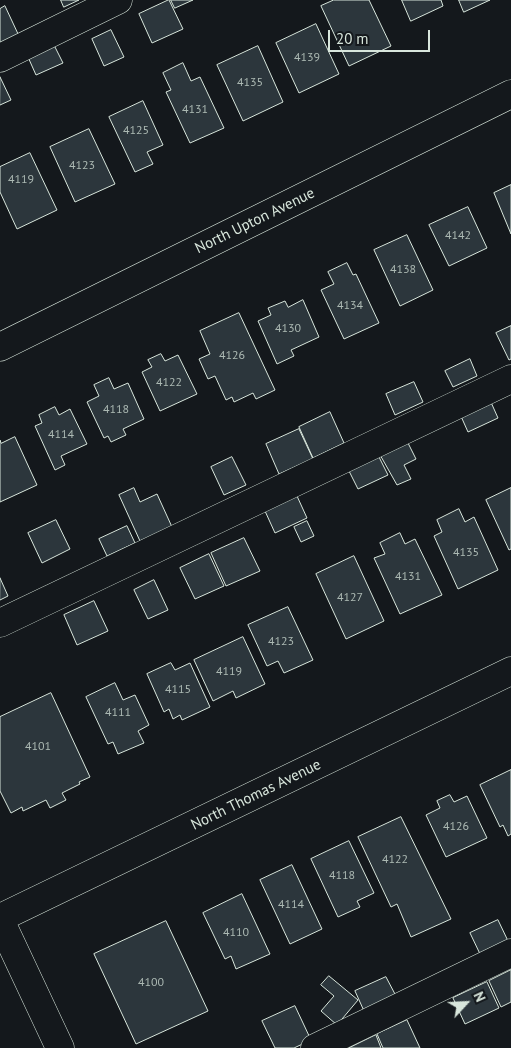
<!DOCTYPE html>
<html>
<head>
<meta charset="utf-8">
<style>
	body { margin:0 }
	#map { position:relative; width:511px; height:1048px; overflow:hidden; background:#14181c; font-family:"PT Sans",sans-serif }
	canvas { display:block }
	.north { position:absolute; left:441px; top:978px; width:50px; height:50px; -webkit-text-stroke:4px #14181c; paint-order:stroke; rotate:65deg; font-size:14px; font-weight:700; line-height:20px; text-align:center; color:#d8e6dc }
	.north::after { content:''; display:block; margin:auto; width:18px; height:22px; background:#d8e6dc; clip-path:polygon(50% 0,100% 100%,50% 72%,0 100%) }
	.scale { position:absolute; left:328px; top:30px; width:102px; height:22px; box-sizing:border-box; border:2px solid #d8e6dc; border-top:0; padding-left:6px; font-size:15px; line-height:18px; white-space:nowrap; color:#d8e6dc; -webkit-text-stroke:4px #14181c; paint-order:stroke }
</style>
</head>
<body>
<div id="map">
<canvas width="511" height="1048"></canvas>
<div class="north">N</div>
<div class="scale">20 m</div>
</div>
<script>
const g = document.querySelector('canvas').getContext('2d');
g.lineJoin = 'round';
function fillPath(path, color) { g.fillStyle = color; g.fill(path, 'evenodd'); }
function strokePath(path, color, width, dash) { g.strokeStyle = color; g.lineWidth = width; g.lineCap = dash ? 'butt' : 'round'; g.setLineDash(dash || []); g.stroke(path); }
function drawText(font, color, halo, rows, align = 'center') {
  g.font = font + ' "PT Sans",sans-serif'; g.lineWidth = 4; g.setLineDash([]); g.textBaseline = 'middle'; g.strokeStyle = halo; g.fillStyle = color; for (const [text, x, y, turn = 0] of rows) {
    g.save(); g.translate(x, y); g.rotate((+turn || 0) * Math.PI / 180); g.textAlign = isNaN(turn) ? turn : align; if (halo) g.strokeText(text, 0, 0); g.fillText(text, 0, 0); g.restore();
  }
}
const building = new Path2D(`
	M 61,0 L 79,0 L 64,7 Z
	M 169,0 L 183,29 L 152,43 L 139,14 Z
	M 171,0 L 193,0 L 175,8 Z
	M 334,0 L 369,0 L 391,46 L 349,66 L 321,6 Z
	M 402,0 L 441,0 L 443,6 L 411,21 Z
	M 459,0 L 490,0 L 464,12 Z
	M 5,6 L 19,36 L 0,45 L 0,9 Z
	M 316,24 L 339,74 L 299,93 L 276,43 Z
	M 111,30 L 124,57 L 104,66 L 92,39 Z
	M 54,45 L 63,63 L 36,75 L 28,57 Z
	M 258,46 L 283,102 L 243,121 L 217,65 Z
	M 183,63 L 191,81 L 200,77 L 224,128 L 190,143 L 166,92 L 171,90 L 163,73 Z
	M 0,77 L 11,100 L 0,105 Z
	M 143,101 L 163,145 L 147,152 L 153,164 L 135,172 L 109,117 Z
	M 89,129 L 115,184 L 75,202 L 50,147 Z
	M 30,153 L 57,210 L 17,229 L 0,192 L 0,167 Z
	M 511,185 L 511,234 L 494,193 Z
	M 468,207 L 487,248 L 449,266 L 429,225 Z
	M 407,235 L 433,290 L 400,306 L 374,250 Z
	M 347,263 L 353,275 L 356,274 L 379,323 L 344,339 L 321,290 L 334,284 L 328,272 Z
	M 303,300 L 319,337 L 291,350 L 294,356 L 277,364 L 258,321 L 271,315 L 268,308 L 285,301 L 288,307 Z
	M 239,313 L 275,390 L 256,399 L 253,393 L 234,402 L 232,397 L 226,400 L 215,376 L 208,379 L 199,359 L 210,354 L 200,331 Z
	M 511,326 L 511,359 L 509,360 L 496,333 Z
	M 161,354 L 165,361 L 178,355 L 197,394 L 160,411 L 142,372 L 152,367 L 148,360 Z
	M 470,359 L 477,376 L 453,387 L 445,371 Z
	M 109,378 L 114,389 L 128,383 L 144,419 L 123,429 L 126,435 L 111,442 L 108,436 L 104,438 L 87,402 L 99,396 L 94,385 Z
	M 414,382 L 423,402 L 395,415 L 386,394 Z
	M 490,400 L 498,418 L 468,432 L 460,414 Z
	M 55,407 L 59,415 L 70,409 L 87,444 L 61,456 L 65,465 L 55,470 L 35,426 L 42,423 L 39,415 Z
	M 330,412 L 344,443 L 313,458 L 299,427 Z
	M 299,429 L 313,459 L 279,474 L 266,444 Z
	M 15,437 L 37,485 L 0,502 L 0,440 L 1,443 Z
	M 407,441 L 416,459 L 404,465 L 411,479 L 397,485 L 379,453 Z
	M 378,455 L 388,475 L 358,489 L 348,469 Z
	M 232,457 L 246,485 L 224,495 L 211,467 Z
	M 134,488 L 140,502 L 157,494 L 172,527 L 140,541 L 119,495 Z
	M 511,488 L 511,549 L 509,550 L 486,500 Z
	M 297,496 L 307,518 L 275,533 L 265,511 Z
	M 459,509 L 465,522 L 474,517 L 498,570 L 458,589 L 434,536 L 442,532 L 437,520 Z
	M 56,520 L 70,549 L 42,563 L 28,533 Z
	M 307,521 L 314,536 L 301,542 L 294,527 Z
	M 127,526 L 135,543 L 107,556 L 99,539 Z
	M 400,533 L 405,544 L 415,539 L 442,595 L 400,614 L 374,558 L 385,554 L 380,543 Z
	M 244,538 L 260,571 L 226,586 L 211,553 Z
	M 209,554 L 224,586 L 195,599 L 180,568 Z
	M 354,556 L 384,621 L 346,639 L 316,574 Z
	M 0,578 L 8,596 L 0,600 Z
	M 154,580 L 168,610 L 148,619 L 134,590 Z
	M 94,601 L 108,631 L 77,645 L 64,615 Z
	M 288,607 L 313,660 L 284,673 L 278,661 L 267,666 L 248,625 Z
	M 243,637 L 265,684 L 236,698 L 233,691 L 213,701 L 194,660 Z
	M 171,663 L 175,670 L 190,663 L 210,707 L 182,720 L 180,715 L 173,719 L 169,709 L 164,712 L 147,674 Z
	M 115,683 L 123,700 L 135,695 L 149,725 L 138,731 L 144,743 L 118,754 L 113,742 L 108,744 L 86,697 Z
	M 51,693 L 90,777 L 79,782 L 80,784 L 62,793 L 66,800 L 50,808 L 46,800 L 23,811 L 22,807 L 11,813 L 0,791 L 0,717 Z
	M 511,770 L 511,834 L 508,836 L 503,825 L 500,827 L 480,785 Z
	M 450,795 L 454,802 L 467,796 L 487,838 L 446,857 L 426,815 L 440,808 L 437,801 Z
	M 401,817 L 451,919 L 411,937 L 397,904 L 391,907 L 358,837 Z
	M 349,841 L 374,893 L 357,901 L 360,907 L 338,917 L 311,859 Z
	M 292,865 L 322,929 L 290,944 L 260,880 Z
	M 242,894 L 270,954 L 236,969 L 231,956 L 225,959 L 203,913 Z
	M 498,920 L 509,943 L 481,956 L 470,933 Z
	M 166,921 L 208,1011 L 136,1044 L 94,954 Z
	M 511,970 L 511,1002 L 501,1007 L 489,981 Z
	M 329,976 L 358,1000 L 337,1025 L 321,1011 L 334,996 L 321,985 Z
	M 386,977 L 396,996 L 364,1011 L 355,991 Z
	M 487,982 L 499,1008 L 465,1024 L 453,998 Z
	M 295,1006 L 311,1040 L 294,1048 L 275,1048 L 262,1021 Z
	M 407,1020 L 420,1048 L 383,1048 L 377,1034 Z
	M 376,1035 L 381,1048 L 349,1048 Z`);
const minor = new Path2D(`
	M 0,58 L 118,0
	M 0,347 L 511,94
	M 0,623 L 511,379
	M 0,918 L 511,671
	M 0,920 L 60,1048
	M 315,1048 L 511,953`);
const numberNames = [
	["4139",307,58],
	["4135",250,83],
	["4131",195,110],
	["4125",136,131],
	["4123",82,166],
	["4119",21,180],
	["4142",458,236],
	["4138",403,270],
	["4134",350,306],
	["4130",288,329],
	["4126",232,356],
	["4122",169,383],
	["4118",116,410],
	["4114",61,435],
	["4135",466,553],
	["4131",408,577],
	["4127",350,598],
	["4123",281,642],
	["4119",229,672],
	["4115",178,690],
	["4111",118,713],
	["4101",38,747],
	["4126",456,827],
	["4122",395,860],
	["4118",342,876],
	["4114",291,905],
	["4110",236,933],
	["4100",151,983]
];
const streetNames = [
	["North Upton Avenue",255,221,-26],
	["North Thomas Avenue",256,795,-26]
];
fillPath(building, '#2c363c');
strokePath(building, '#d8e6dc', 1);
strokePath(minor, '#d8e6dc', 29);
strokePath(minor, '#14181c', 28);
drawText('12px', '#adbab4', null, numberNames);
drawText('15px', '#d8e6dc', '#14181c', streetNames);
</script>
</body>
</html>
